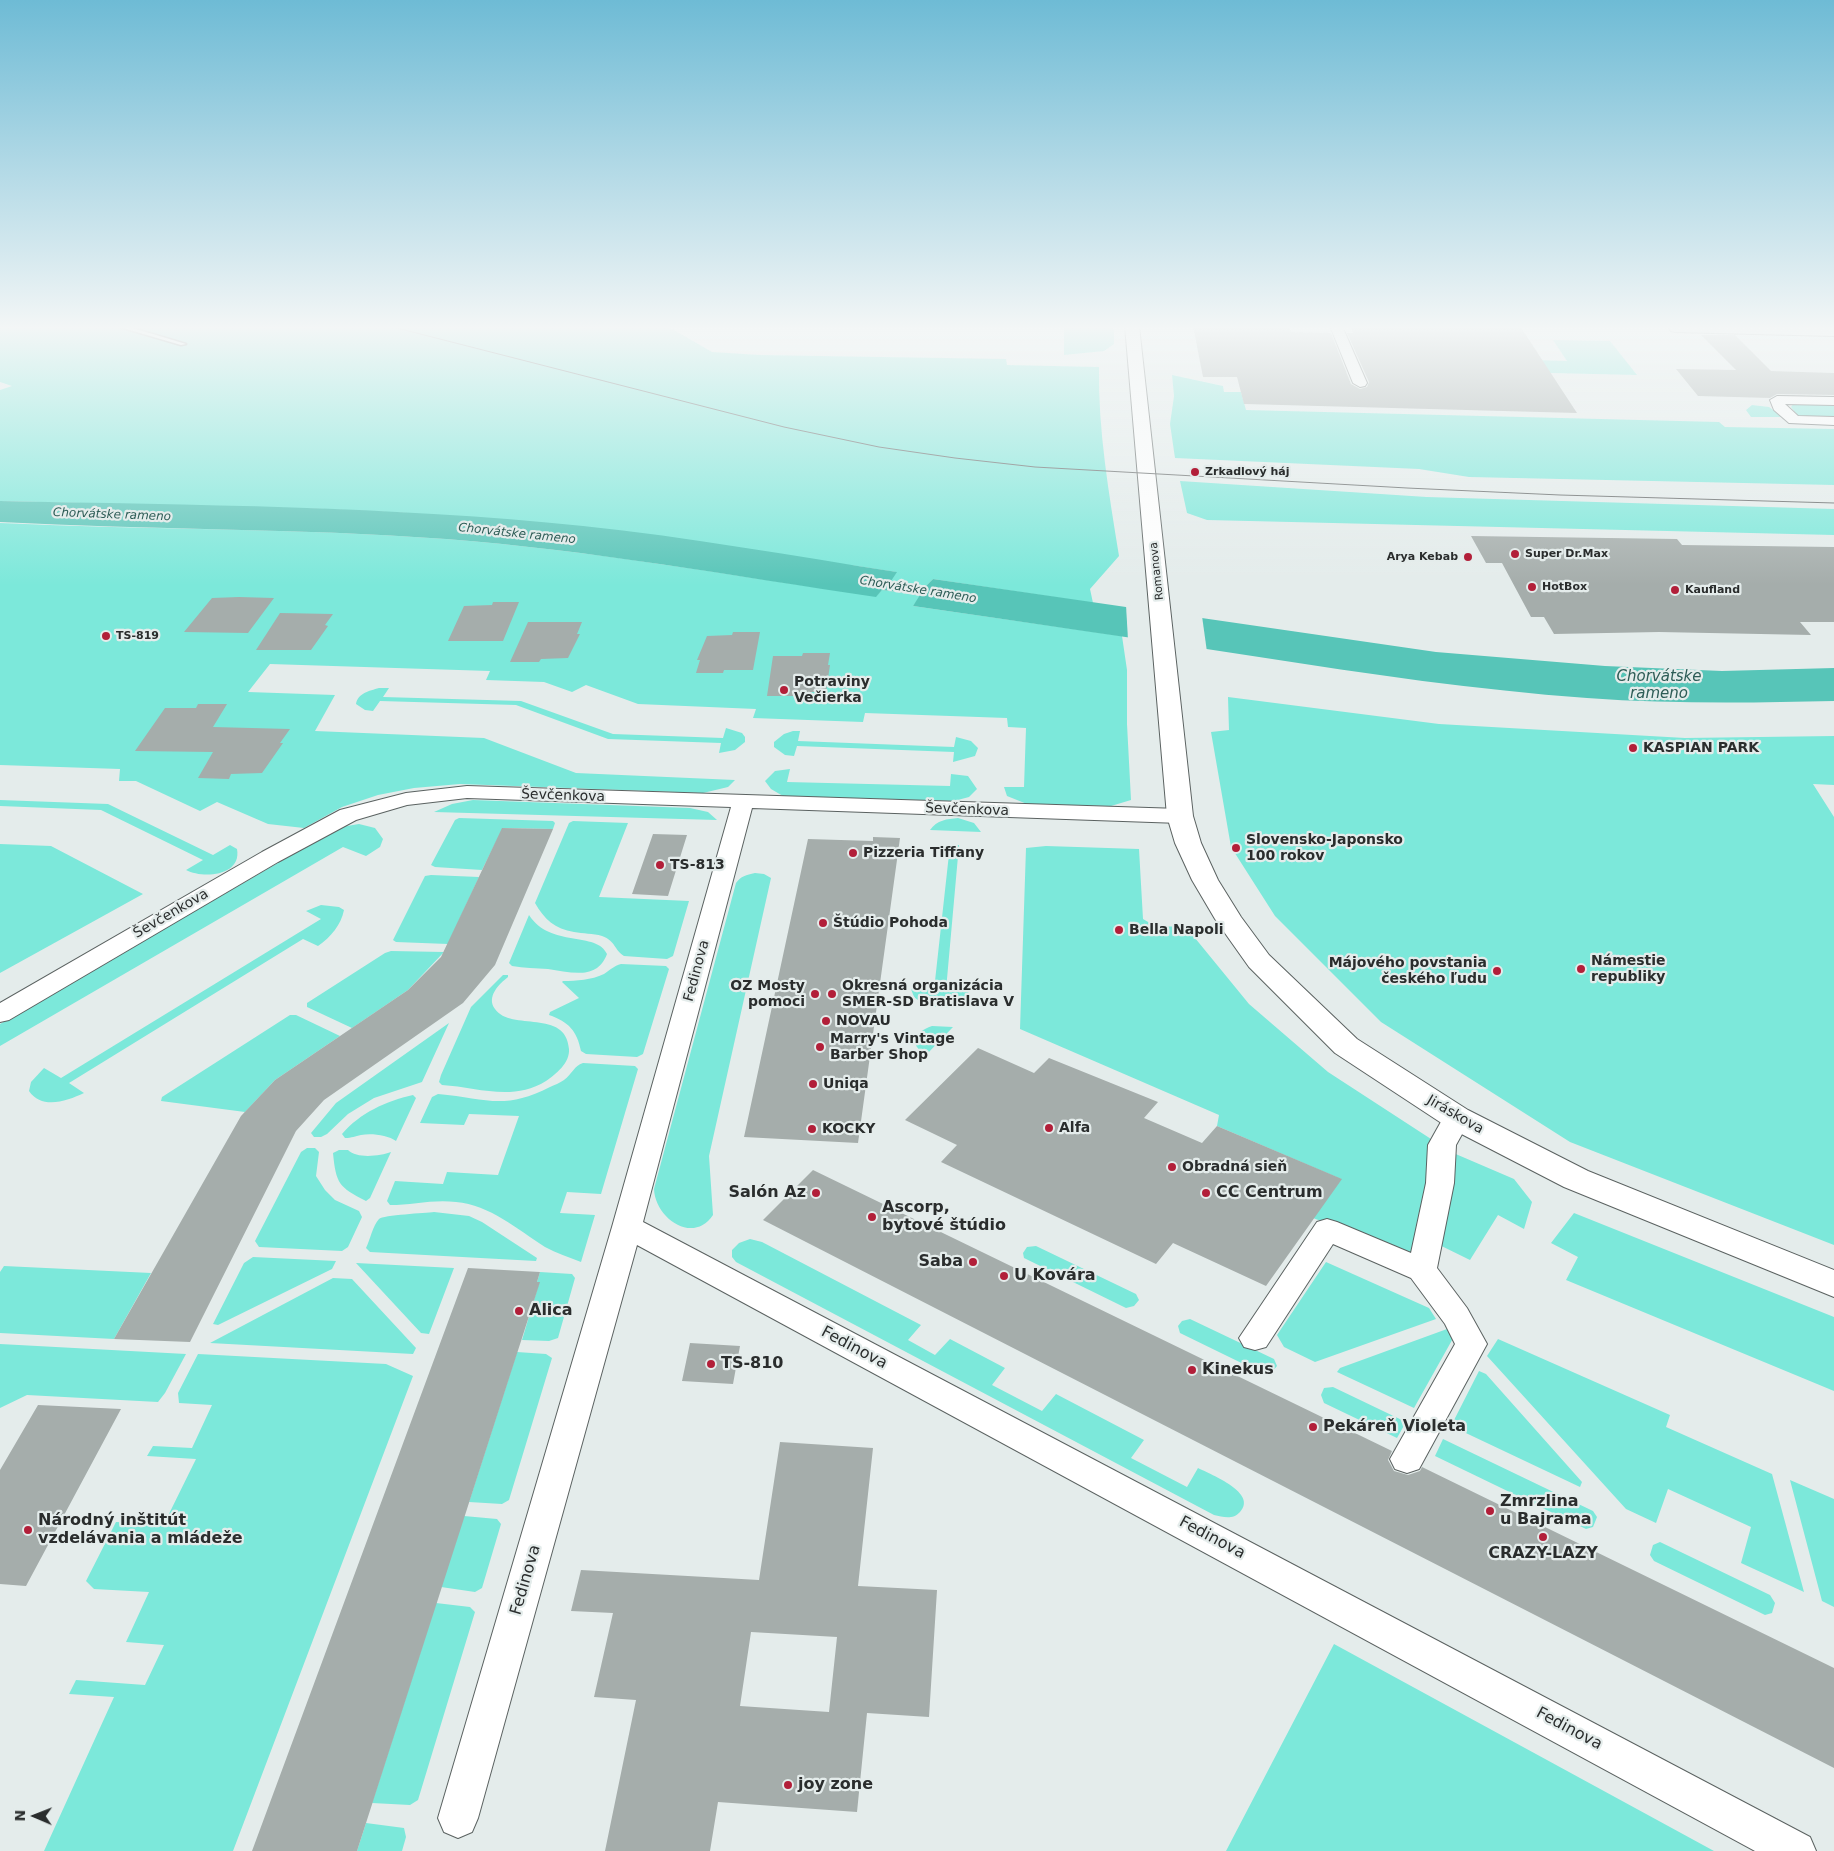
<!DOCTYPE html>
<html>
<head>
<meta charset="utf-8">
<style>
	body { margin:0 }
	#map { position:relative; width:1834px; height:1851px; overflow:hidden; background:#e4eceb; font-family:"DejaVu Sans",sans-serif }
	canvas { display:block }
	.north { position:absolute; left:10px; top:1791px; width:50px; height:50px; -webkit-text-stroke:4px #e4eceb; paint-order:stroke; rotate:271deg; font-size:14px; font-weight:700; line-height:20px; text-align:center; color:#2a2d2d }
	.north::after { content:''; display:block; margin:auto; width:18px; height:22px; background:#2a2d2d; clip-path:polygon(50% 0,100% 100%,50% 72%,0 100%) }
</style>
</head>
<body>
<div id="map">
<canvas width="1834" height="1851"></canvas>
<div class="north">N</div>
</div>
<script>
const g = document.querySelector('canvas').getContext('2d');
g.lineJoin = 'round';
function fillPath(path, color) { g.fillStyle = color; g.fill(path, 'evenodd'); }
function strokePath(path, color, width, dash) { g.strokeStyle = color; g.lineWidth = width; g.lineCap = dash ? 'butt' : 'round'; g.setLineDash(dash || []); g.stroke(path); }
function drawText(font, color, halo, rows, align = 'center') {
  g.font = font + ' "DejaVu Sans",sans-serif'; g.lineWidth = 4.5; g.setLineDash([]); g.textBaseline = 'middle'; g.strokeStyle = halo; g.fillStyle = color; for (const [text, x, y, turn = 0] of rows) {
    g.save(); g.translate(x, y); g.rotate((+turn || 0) * Math.PI / 180); g.textAlign = isNaN(turn) ? turn : align; if (halo) g.strokeText(text, 0, 0); g.fillText(text, 0, 0); g.restore();
  }
}
const green = new Path2D(`
	M 7,326 L 667,326 L 712,352 L 760,355 L 1006,359 L 1007,365 L 1099,367 C 1098,431 1109,493 1119,556 L 1090,589 L 1093,603 L 933,579 L 925,587 L 890,581 L 896,572 L 857,566 L 407,513 L 325,509 L 0,501 L 0,390 L 12,386 L 0,382 L 0,328 Z
	M 1022,326 L 1110,326 L 1114,329 L 1114,344 L 1104,351 L 1064,355 L 1064,327 Z
	M 1553,340 L 1610,341 L 1637,375 L 1507,372 L 1499,359 L 1567,361 Z
	M 1172,375 L 1223,386 L 1224,392 L 1241,392 L 1246,410 L 1719,422 L 1725,427 L 1834,429 L 1834,485 L 1469,477 L 1419,469 L 1175,458 L 1170,424 L 1174,396 Z
	M 1794,403 L 1834,404 L 1834,419 L 1798,416 L 1791,407 Z
	M 1752,405 L 1769,407 L 1783,417 L 1751,417 L 1746,410 Z
	M 1180,481 L 1427,497 L 1834,509 L 1834,535 L 1207,520 L 1187,513 Z
	M 0,523 C 149,530 298,528 446,539 C 590,550 733,576 876,596 L 882,590 L 921,596 L 913,606 L 1122,636 L 1127,670 L 1127,724 L 1131,800 L 1111,806 L 1027,804 L 1007,796 L 1004,787 L 1024,787 L 1026,728 L 1008,727 L 1007,718 L 865,713 L 863,722 L 753,718 L 756,709 L 638,704 L 586,685 L 572,692 L 544,682 L 486,680 L 490,671 L 270,664 L 248,692 L 335,695 L 315,731 L 484,738 L 576,773 L 735,780 L 728,787 L 703,793 L 460,784 L 414,788 L 378,795 L 342,807 L 304,828 L 268,824 L 217,802 L 200,811 L 136,781 L 119,781 L 120,769 L 0,765 Z
	M 379,688 L 389,688 L 383,697 L 521,701 L 613,734 L 723,738 L 726,728 L 742,733 L 745,737 L 745,742 L 735,750 L 719,753 L 721,743 L 608,739 L 516,705 L 380,701 L 373,711 L 365,710 L 356,704 C 358,693 369,691 379,688 Z
	M 1228,697 L 1439,724 L 1685,738 L 1834,736 L 1834,785 L 1813,784 L 1834,817 L 1834,1245 L 1570,1142 L 1381,1022 L 1275,916 L 1231,847 L 1211,732 L 1229,730 Z
	M 793,731 L 800,731 L 798,741 L 954,747 L 956,737 L 971,741 L 978,748 L 975,756 L 953,762 L 954,752 L 797,746 L 794,756 L 785,755 L 774,747 L 774,742 L 784,734 Z
	M 790,769 L 787,782 L 950,786 L 951,774 L 968,776 L 977,789 L 969,797 L 954,801 L 783,796 L 771,789 L 765,781 L 775,771 Z
	M 0,800 L 108,804 L 213,855 L 230,845 L 237,849 C 242,876 203,879 186,870 L 203,860 L 101,810 L 0,806 Z
	M 473,800 L 690,808 L 708,812 L 717,820 L 434,812 L 452,804 Z
	M 459,818 L 553,821 L 555,823 L 553,829 L 503,828 L 482,870 L 435,867 L 431,865 L 455,820 Z
	M 958,818 L 974,823 L 981,832 L 930,830 C 937,820 947,819 958,818 Z
	M 573,821 L 628,823 L 599,897 L 689,901 L 673,956 L 667,959 L 624,956 C 614,950 616,941 602,936 C 593,933 583,934 574,932 C 555,929 544,919 535,903 L 569,823 Z
	M 359,824 L 375,828 L 383,839 L 380,847 L 366,856 L 343,847 L 0,1046 L 0,1024 L 333,831 L 341,827 Z
	M 0,844 L 51,846 L 143,894 L 0,973 Z
	M 950,845 L 959,845 L 946,990 L 969,991 C 962,1014 928,1010 914,997 L 911,989 L 934,990 Z
	M 1046,846 L 1139,849 L 1143,919 L 1155,926 L 1186,927 L 1249,1004 L 1328,1072 L 1451,1152 L 1514,1179 L 1532,1202 L 1524,1229 L 1498,1215 L 1470,1260 L 1419,1235 L 1410,1255 L 1313,1218 L 1341,1179 L 1217,1126 L 1219,1115 L 1020,1029 L 1026,848 Z
	M 755,873 L 764,874 L 771,878 L 709,1156 L 713,1215 C 693,1245 655,1218 654,1189 L 736,883 C 741,876 746,875 755,873 Z
	M 431,875 L 479,877 L 448,944 L 396,942 L 393,940 L 425,876 Z
	M 321,905 L 339,907 L 344,910 C 341,925 331,937 318,946 L 303,939 L 69,1083 L 84,1093 C 67,1101 42,1110 29,1091 L 31,1082 L 44,1068 L 61,1078 L 321,919 L 306,911 Z
	M 529,915 C 550,948 597,931 607,954 C 597,981 570,972 548,969 C 536,968 524,968 512,966 L 509,963 Z
	M 391,951 L 444,952 L 408,990 L 352,1028 L 307,1007 L 307,1003 L 385,953 Z
	M 621,964 L 666,966 L 669,969 L 643,1054 L 637,1057 L 586,1054 L 581,1051 C 577,1031 569,1022 549,1015 L 550,1012 L 579,998 L 562,982 L 563,981 C 577,981 591,980 604,974 C 610,970 614,966 621,964 Z
	M 503,975 L 508,975 L 508,977 C 499,984 486,997 495,1009 C 511,1032 566,1008 569,1049 C 570,1063 556,1074 546,1081 C 512,1102 477,1087 442,1085 L 439,1082 L 441,1075 L 471,1007 Z
	M 290,1015 L 296,1015 L 340,1036 L 275,1080 L 245,1112 L 161,1101 L 162,1097 Z
	M 449,1023 L 422,1082 L 374,1098 L 348,1114 L 327,1134 L 321,1137 L 314,1137 L 311,1133 L 336,1103 Z
	M 932,1026 L 953,1027 L 926,1055 C 908,1043 913,1033 932,1026 Z
	M 583,1063 L 635,1066 L 638,1069 L 601,1194 L 567,1192 L 560,1213 L 595,1215 L 581,1262 C 569,1257 556,1253 545,1247 C 517,1229 490,1205 456,1202 C 434,1199 412,1205 390,1205 L 387,1201 L 395,1181 L 443,1184 L 447,1172 L 498,1175 L 519,1116 L 469,1114 L 464,1125 L 420,1123 L 432,1097 L 438,1094 C 486,1098 503,1111 550,1087 C 554,1085 560,1083 564,1080 C 572,1074 574,1066 583,1063 Z
	M 413,1095 L 416,1098 L 396,1141 C 388,1135 371,1133 361,1135 C 355,1136 352,1138 345,1138 L 342,1134 C 360,1113 386,1101 413,1095 Z
	M 307,1148 L 315,1148 L 319,1152 L 316,1176 L 325,1190 L 335,1200 L 359,1211 L 362,1217 L 348,1247 L 342,1251 L 259,1247 L 255,1241 L 301,1152 Z
	M 339,1150 L 348,1150 C 357,1159 380,1156 391,1152 L 370,1198 L 366,1201 C 339,1187 336,1184 333,1153 Z
	M 434,1212 L 469,1216 L 482,1222 L 537,1258 L 536,1261 L 370,1252 L 366,1248 C 370,1240 373,1225 379,1219 C 383,1215 426,1213 434,1212 Z
	M 1574,1213 L 1834,1317 L 1834,1391 L 1566,1280 L 1578,1257 L 1551,1243 Z
	M 750,1239 L 762,1242 L 921,1325 L 908,1340 L 935,1355 L 950,1339 L 1005,1368 L 992,1385 L 1042,1411 L 1056,1394 L 1144,1440 L 1131,1458 L 1187,1487 L 1198,1468 C 1212,1475 1258,1493 1240,1512 C 1233,1520 1223,1517 1214,1515 L 736,1262 L 732,1257 L 732,1250 L 739,1243 Z
	M 1036,1246 L 1136,1294 L 1139,1300 L 1134,1306 L 1126,1308 L 1024,1258 L 1023,1253 L 1027,1247 Z
	M 253,1257 L 336,1261 L 332,1269 L 218,1325 L 213,1324 L 244,1263 Z
	M 1326,1262 L 1429,1308 L 1436,1319 L 1315,1362 L 1284,1347 L 1277,1335 Z
	M 356,1263 L 454,1268 L 429,1334 L 421,1333 Z
	M 4,1266 L 151,1273 L 114,1339 L 0,1333 L 0,1272 Z
	M 540,1272 L 572,1274 L 575,1278 L 558,1338 L 549,1341 L 522,1340 L 539,1283 L 537,1282 Z
	M 333,1278 L 352,1279 L 416,1348 L 413,1354 L 210,1343 Z
	M 1190,1319 L 1274,1359 L 1277,1366 L 1272,1372 L 1264,1374 L 1180,1333 L 1178,1326 L 1182,1321 Z
	M 1447,1329 L 1456,1333 L 1414,1408 L 1337,1372 L 1340,1368 Z
	M 1498,1339 L 1670,1415 L 1666,1427 L 1772,1474 L 1804,1592 L 1741,1563 L 1751,1527 L 1668,1489 L 1656,1523 L 1626,1509 L 1487,1356 Z
	M 0,1344 L 186,1354 L 165,1393 L 158,1402 L 27,1395 L 0,1408 Z
	M 517,1352 L 546,1354 L 552,1358 L 509,1500 L 502,1504 L 469,1502 Z
	M 198,1354 L 386,1364 L 413,1376 L 233,1851 L 44,1851 L 114,1697 L 69,1694 L 76,1680 L 145,1685 L 164,1645 L 126,1642 L 149,1592 L 94,1589 L 86,1581 L 116,1522 L 164,1524 L 196,1459 L 147,1456 L 153,1446 L 192,1448 L 212,1405 L 179,1403 L 178,1393 Z
	M 1479,1371 L 1486,1374 L 1582,1482 L 1580,1487 L 1451,1426 Z
	M 1333,1387 L 1406,1422 L 1397,1438 L 1324,1403 L 1321,1395 L 1324,1388 Z
	M 1443,1439 L 1593,1511 L 1597,1517 L 1593,1527 L 1586,1529 L 1435,1456 Z
	M 1790,1480 L 1834,1499 L 1834,1607 L 1822,1601 Z
	M 464,1516 L 497,1519 L 501,1524 L 482,1588 L 475,1592 L 441,1587 Z
	M 1660,1542 L 1770,1595 L 1775,1603 L 1772,1613 L 1765,1615 L 1654,1561 L 1650,1555 L 1653,1545 Z
	M 436,1603 L 470,1607 L 475,1612 L 418,1800 L 410,1805 L 372,1803 Z
	M 1334,1644 L 1714,1851 L 1226,1851 Z
	M 366,1823 L 404,1828 L 406,1837 L 402,1851 L 357,1851 Z`);
const water = new Path2D(`
	M 0,501 C 195,505 390,506 583,526 C 689,537 793,556 897,572 L 891,581 L 925,587 L 933,579 L 1436,652 L 1605,666 L 1722,671 L 1834,668 L 1834,701 C 1752,703 1669,704 1587,698 C 1477,690 1368,674 1259,657 C 1143,639 1028,623 913,606 L 920,595 L 882,590 L 876,597 C 733,576 590,550 446,539 C 298,528 149,530 0,522 Z`);
const pier = new Path2D(`
	M 1126,605 L 1202,616 L 1207,652 L 1128,640 Z`);
const building = new Path2D(`
	M 1193,326 L 1289,326 L 1291,332 L 1331,333 L 1351,384 L 1360,389 L 1367,387 L 1369,382 L 1347,333 L 1353,333 L 1350,326 L 1520,326 L 1577,413 L 1244,404 L 1237,377 L 1203,377 Z
	M 1701,335 L 1735,335 L 1771,371 L 1834,373 L 1834,395 L 1777,394 L 1770,398 L 1698,396 L 1676,369 L 1736,370 Z
	M 1471,536 L 1677,539 L 1682,545 L 1834,547 L 1834,622 L 1800,622 L 1811,635 L 1659,632 L 1554,634 L 1544,617 L 1531,617 L 1502,563 L 1486,563 Z
	M 212,598 L 239,597 L 274,598 L 248,633 L 184,632 Z
	M 493,602 L 519,602 L 503,641 L 448,641 L 464,606 L 492,605 Z
	M 280,613 L 333,614 L 325,625 L 328,626 L 311,650 L 256,650 Z
	M 528,622 L 582,622 L 577,634 L 580,634 L 568,658 L 541,659 L 539,662 L 510,662 Z
	M 733,632 L 760,632 L 753,670 L 724,670 L 723,673 L 696,673 L 700,660 L 697,660 L 707,636 L 732,635 Z
	M 803,653 L 830,653 L 828,665 L 830,665 L 826,692 L 796,692 L 796,696 L 767,696 L 773,656 L 802,656 Z
	M 198,704 L 227,704 L 213,727 L 290,729 L 280,743 L 283,743 L 262,773 L 231,774 L 229,779 L 198,778 L 213,752 L 135,751 L 165,708 L 196,708 Z
	M 502,828 L 553,829 L 495,965 L 463,1003 L 324,1100 L 296,1131 L 190,1342 L 114,1339 L 241,1116 L 275,1080 L 408,990 L 441,957 Z
	M 653,834 L 687,835 L 668,896 L 632,894 Z
	M 873,837 L 900,838 L 858,1143 L 744,1137 L 808,839 L 873,841 Z
	M 978,1048 L 1034,1073 L 1049,1058 L 1158,1102 L 1144,1118 L 1202,1143 L 1217,1126 L 1342,1179 L 1266,1286 L 1173,1243 L 1156,1264 L 941,1162 L 957,1145 L 905,1120 Z
	M 813,1170 L 1392,1451 L 1388,1460 L 1394,1471 L 1408,1475 L 1420,1471 L 1422,1467 L 1834,1668 L 1834,1768 L 763,1220 Z
	M 468,1268 L 540,1272 L 537,1282 L 540,1282 L 357,1851 L 252,1851 Z
	M 690,1343 L 740,1346 L 733,1384 L 682,1381 Z
	M 38,1405 L 121,1409 L 26,1586 L 0,1584 L 0,1470 Z
	M 780,1442 L 873,1448 L 858,1586 L 937,1590 L 929,1717 L 867,1713 L 857,1812 L 718,1802 L 710,1851 L 605,1851 L 636,1700 L 594,1697 L 613,1613 L 571,1611 L 581,1570 L 759,1580 ZM 751,1632 L 837,1637 L 829,1712 L 740,1706 Z`);
const lane = new Path2D(`
	M 116,326 L 126,326 L 186,344 L 181,345 Z`);
const street = new Path2D(`
	M 1330,326 L 1342,326 L 1367,383 L 1365,386 L 1360,387 L 1353,383 Z
	M 1667,326 L 1834,328 L 1834,336 L 1675,332 L 1671,331 Z
	M 1777,396 L 1834,397 L 1834,405 L 1785,404 L 1798,416 L 1834,417 L 1834,425 L 1789,423 L 1774,410 L 1770,400 Z
	M 467,786 L 1180,809 L 1188,811 L 1191,816 L 1188,821 L 1180,823 L 752,808 L 643,1222 L 1810,1837 L 1816,1851 L 1755,1851 L 637,1245 L 478,1818 L 472,1832 L 458,1838 L 444,1832 L 438,1818 L 612,1227 L 731,807 L 467,798 L 407,805 L 356,820 L 278,862 L 9,1020 L 0,1022 L 0,1003 L 262,852 L 340,810 L 406,793 Z
	M 1457,1109 L 1467,1111 L 1471,1118 L 1456,1145 L 1454,1183 L 1437,1268 L 1467,1308 L 1487,1344 L 1419,1469 L 1407,1473 L 1395,1469 L 1390,1459 L 1455,1344 L 1445,1324 L 1411,1278 L 1333,1244 L 1266,1347 L 1255,1350 L 1244,1347 L 1239,1338 L 1317,1222 L 1327,1219 L 1337,1222 L 1411,1253 L 1426,1183 L 1428,1145 L 1447,1111 Z`);
const secondary = new Path2D(`
	M 1125,326 L 1139,326 L 1193,816 L 1201,843 L 1218,880 L 1241,917 L 1269,955 L 1357,1039 L 1468,1110 L 1588,1171 L 1834,1270 L 1834,1297 L 1564,1187 L 1446,1126 L 1335,1053 L 1249,967 L 1215,919 L 1192,880 L 1175,843 L 1167,816 Z`);
const tram = new Path2D(`
	M 389,326 L 784,427 L 879,447 L 955,458 L 1035,467 L 1407,488 L 1560,495 L 1834,503`);
const markers = [
	[1195,472,5,"#b21f39"],
	[1515,554,5,"#b21f39"],
	[1468,557,5,"#b21f39"],
	[1532,587,5,"#b21f39"],
	[1675,590,5,"#b21f39"],
	[106,636,5,"#b21f39"],
	[784,690,5,"#b21f39"],
	[1633,748,5,"#b21f39"],
	[1236,848,5,"#b21f39"],
	[853,853,5,"#b21f39"],
	[660,865,5,"#b21f39"],
	[823,923,5,"#b21f39"],
	[1119,930,5,"#b21f39"],
	[1581,969,5,"#b21f39"],
	[1497,971,5,"#b21f39"],
	[815,994,5,"#b21f39"],
	[832,994,5,"#b21f39"],
	[826,1021,5,"#b21f39"],
	[820,1047,5,"#b21f39"],
	[813,1084,5,"#b21f39"],
	[1049,1128,5,"#b21f39"],
	[812,1129,5,"#b21f39"],
	[1172,1167,5,"#b21f39"],
	[816,1193,5,"#b21f39"],
	[1206,1193,5,"#b21f39"],
	[872,1217,5,"#b21f39"],
	[973,1262,5,"#b21f39"],
	[1004,1276,5,"#b21f39"],
	[519,1311,5,"#b21f39"],
	[711,1364,5,"#b21f39"],
	[1192,1370,5,"#b21f39"],
	[1313,1427,5,"#b21f39"],
	[1490,1511,5,"#b21f39"],
	[28,1530,5,"#b21f39"],
	[1543,1537,5,"#b21f39"],
	[788,1785,5,"#b21f39"]
];
const farPoinames = [
	["Zrkadlový háj",1205,472],
	["Super Dr.Max",1525,554],
	["Arya Kebab",1458,557,"right"],
	["HotBox",1542,587],
	["Kaufland",1685,590],
	["TS-819",116,636]
];
const farStreetnames = [
	["Romanova",1157,571,-96]
];
const farWaternames = [
	["Chorvátske rameno",112,515,2],
	["Chorvátske rameno",517,534,6],
	["Chorvátske rameno",918,590,9]
];
const poiNames = [
	["Potraviny",794,682],
	["Večierka",794,698],
	["KASPIAN PARK",1643,748],
	["Slovensko-Japonsko",1246,840],
	["100 rokov",1246,856],
	["Pizzeria Tiffany",863,853],
	["TS-813",670,865],
	["Štúdio Pohoda",833,923],
	["Bella Napoli",1129,930],
	["Námestie",1591,961],
	["republiky",1591,977],
	["Májového povstania",1487,963,"right"],
	["českého ľudu",1487,979,"right"],
	["OZ Mosty",805,986,"right"],
	["pomoci",805,1002,"right"],
	["Okresná organizácia",842,986],
	["SMER-SD Bratislava V",842,1002],
	["NOVAU",836,1021],
	["Marry's Vintage",830,1039],
	["Barber Shop",830,1055],
	["Uniqa",823,1084],
	["Alfa",1059,1128],
	["KOCKY",822,1129],
	["Obradná sieň",1182,1167]
];
const streetNames = [
	["Ševčenkova",563,796,2],
	["Ševčenkova",967,810,2],
	["Ševčenkova",171,914,-30],
	["Fedinova",697,971,-75],
	["Jiráskova",1455,1115,30]
];
const waterNames = [
	["Chorvátske",1659,677],
	["rameno",1659,694]
];
const nearPoinames = [
	["Salón Az",806,1193,"right"],
	["CC Centrum",1216,1193],
	["Ascorp,",882,1208],
	["bytové štúdio",882,1226],
	["Saba",963,1262,"right"],
	["U Kovára",1014,1276],
	["Alica",529,1311],
	["TS-810",721,1364],
	["Kinekus",1202,1370],
	["Pekáreň Violeta",1323,1427],
	["Zmrzlina",1500,1502],
	["u Bajrama",1500,1520],
	["Národný inštitút",38,1521],
	["vzdelávania a mládeže",38,1539],
	["CRAZY-LAZY",1543,1554,"center"],
	["joy zone",798,1785]
];
const nearStreetnames = [
	["Fedinova",854,1348,28],
	["Fedinova",1212,1538,28],
	["Fedinova",526,1580,-74],
	["Fedinova",1569,1729,28]
];
fillPath(green, '#7ce8da');
fillPath(water, '#57c5b8');
fillPath(pier, '#e4eceb');
fillPath(building, '#a5adab');
strokePath(lane, '#5b6261', 3);
strokePath(street, '#5b6261', 2);
strokePath(secondary, '#5b6261', 2);
fillPath(lane, '#fff');
fillPath(street, '#fff');
fillPath(secondary, '#fff');
strokePath(tram, '#5b5f5f', 1);
const sky = g.createLinearGradient(0, 0, 0, 585);
sky.addColorStop(0, '#6ebbd5');
sky.addColorStop(0.56, '#f3f6f6');
sky.addColorStop(1, '#f3f6f600');
g.fillStyle = sky;
g.fillRect(0, 0, 1834, 585);
for (const [x, y, r, color] of markers) { const dot = new Path2D(); dot.arc(x, y, r, 0, 2 * Math.PI); g.fillStyle = color; g.fill(dot); strokePath(dot, '#e4eceb', 2); }
drawText('bold 11px', '#2a2d2d', '#e4eceb', farPoinames, 'left');
drawText('11px', '#2a2d2d', '#e4eceb', farStreetnames);
drawText('italic 12px', '#2d5c56', '#e4eceb', farWaternames);
drawText('bold 14px', '#2a2d2d', '#e4eceb', poiNames, 'left');
drawText('14px', '#2a2d2d', '#e4eceb', streetNames);
drawText('italic 15px', '#2d5c56', '#e4eceb', waterNames);
drawText('bold 16px', '#2a2d2d', '#e4eceb', nearPoinames, 'left');
drawText('16px', '#2a2d2d', '#e4eceb', nearStreetnames);
</script>
</body>
</html>
